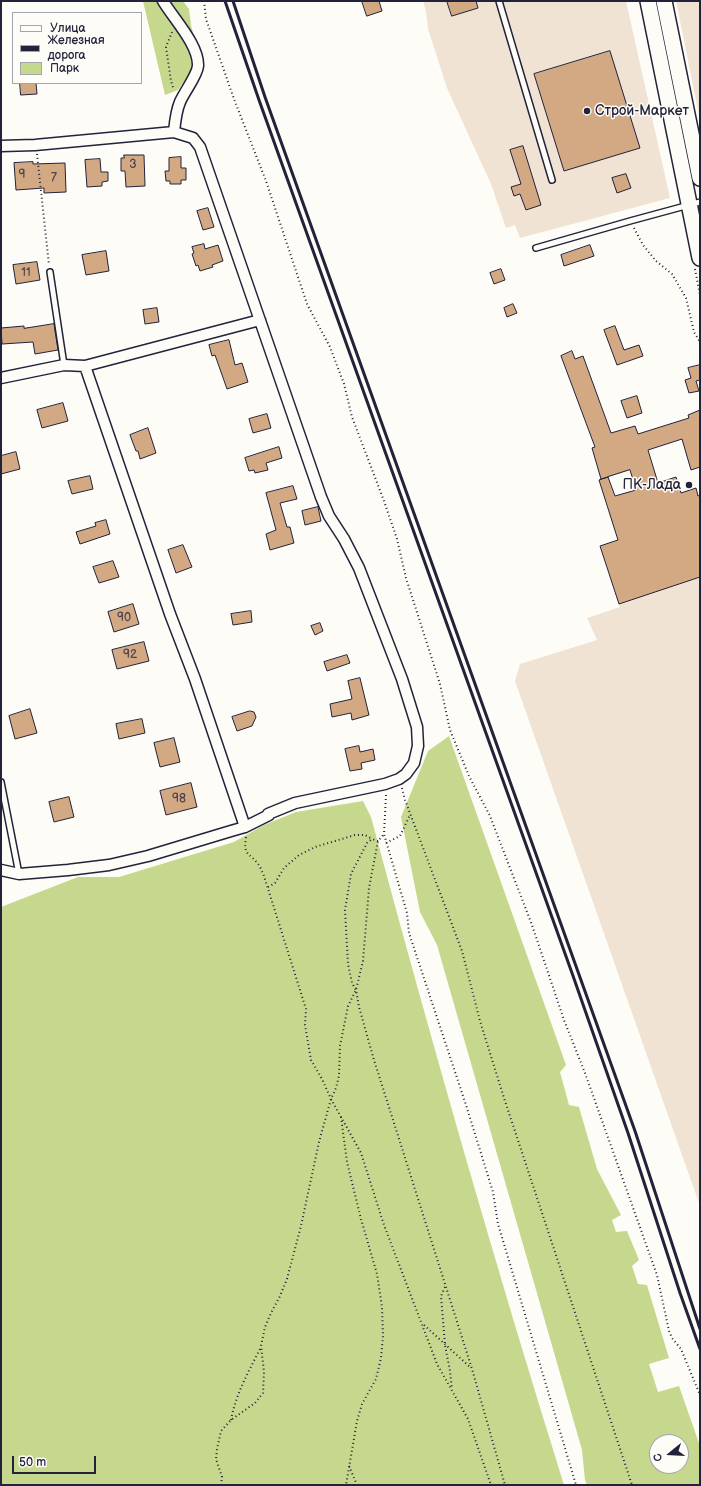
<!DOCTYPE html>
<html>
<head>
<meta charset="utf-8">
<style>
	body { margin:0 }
	#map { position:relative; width:701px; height:1486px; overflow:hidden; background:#fdfcf7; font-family:"Balsamiq Sans",sans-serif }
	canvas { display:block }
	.frame { position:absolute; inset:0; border:2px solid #22223b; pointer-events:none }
	.legend { position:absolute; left:12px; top:12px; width:130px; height:72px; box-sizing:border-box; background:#fdfcf7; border:1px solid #a5a5ac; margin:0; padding:5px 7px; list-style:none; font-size:12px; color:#22223b }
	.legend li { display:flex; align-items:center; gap:8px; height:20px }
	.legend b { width:20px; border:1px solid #a5a5ac }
	.north { position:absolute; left:649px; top:1434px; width:40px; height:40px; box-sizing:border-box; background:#fdfcf7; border:1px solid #a5a5ac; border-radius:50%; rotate:252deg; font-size:11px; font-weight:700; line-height:16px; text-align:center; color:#22223b }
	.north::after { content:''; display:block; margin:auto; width:14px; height:18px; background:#22223b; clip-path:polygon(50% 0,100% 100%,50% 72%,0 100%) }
	.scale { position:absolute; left:12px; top:1456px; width:84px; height:18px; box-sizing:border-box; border:2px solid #22223b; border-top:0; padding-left:5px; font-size:12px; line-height:14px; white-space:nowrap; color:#22223b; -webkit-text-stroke:3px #fdfcf7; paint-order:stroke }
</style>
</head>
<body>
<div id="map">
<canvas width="701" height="1486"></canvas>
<div class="frame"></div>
<ul class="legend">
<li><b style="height:5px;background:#fdfcf7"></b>Улица</li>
<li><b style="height:5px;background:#22223b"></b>Железная дорога</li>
<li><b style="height:11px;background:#c5d88d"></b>Парк</li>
</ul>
<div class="north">С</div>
<div class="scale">50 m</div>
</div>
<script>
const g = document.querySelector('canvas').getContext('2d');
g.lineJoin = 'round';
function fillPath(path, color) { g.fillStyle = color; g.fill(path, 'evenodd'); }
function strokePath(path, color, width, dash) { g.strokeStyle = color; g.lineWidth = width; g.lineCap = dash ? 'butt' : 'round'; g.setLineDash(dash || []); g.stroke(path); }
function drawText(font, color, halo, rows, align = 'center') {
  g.font = font + ' "Balsamiq Sans",sans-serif'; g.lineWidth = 3; g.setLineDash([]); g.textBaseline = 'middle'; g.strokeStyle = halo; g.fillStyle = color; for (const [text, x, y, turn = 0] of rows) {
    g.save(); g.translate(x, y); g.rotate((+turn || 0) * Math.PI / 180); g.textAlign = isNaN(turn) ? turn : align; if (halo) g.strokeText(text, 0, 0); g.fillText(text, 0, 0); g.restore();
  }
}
const built = new Path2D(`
	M 423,1 L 626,1 L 670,198 L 520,238 L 515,225 L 506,228 L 491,184 L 447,88 L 428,29 L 426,11 Z
	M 676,1 L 700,1 L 700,120 Z
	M 700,577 L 700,1206 L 515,681 L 520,664 L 597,640 L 587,618 L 620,607 L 619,603 Z`);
const green = new Path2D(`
	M 143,1 L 183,1 L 189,9 L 191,25 L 196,44 L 195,63 L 191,71 L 178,90 L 165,95 Z
	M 449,736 L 566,1065 L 560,1072 L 569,1105 L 579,1107 L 597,1169 L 621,1215 L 612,1220 L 616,1232 L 627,1231 L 639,1260 L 632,1266 L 638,1284 L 647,1285 L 669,1358 L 649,1364 L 658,1392 L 679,1386 L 700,1446 L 700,1485 L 587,1485 L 585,1480 L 582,1450 L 437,945 L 420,912 L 401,817 L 428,751 ZM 657,1442 L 681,1442 L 681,1466 L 657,1466 Z
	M 363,801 L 371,817 C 431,1041 495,1264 564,1485 L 1,1485 L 1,907 L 78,877 L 119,877 L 234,842 L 264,825 L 296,812 Z`);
const building = new Path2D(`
	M 362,1 L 379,1 L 382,11 L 367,16 Z
	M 447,1 L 476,1 L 478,8 L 452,16 Z
	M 610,51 L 640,148 L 564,171 L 534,74 Z
	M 20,83 L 36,83 L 37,94 L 21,95 Z
	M 523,146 L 541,205 L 526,210 L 520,194 L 514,196 L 511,187 L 521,184 L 510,150 Z
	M 124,155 L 144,155 L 145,186 L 126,187 L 125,171 L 121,171 L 121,158 L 124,158 Z
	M 181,157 L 181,168 L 186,168 L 186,180 L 181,180 L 181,184 L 170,184 L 170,181 L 166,181 L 165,171 L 169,171 L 169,158 Z
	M 100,159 L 101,172 L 108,172 L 108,181 L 102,182 L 102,186 L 87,187 L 85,160 Z
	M 33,162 L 33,164 L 65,163 L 66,192 L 44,193 L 44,188 L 16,190 L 14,163 Z
	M 626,174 L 631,188 L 617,193 L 612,178 Z
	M 208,208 L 214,227 L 203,230 L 197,211 Z
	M 204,244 L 205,249 L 218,245 L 223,261 L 212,265 L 213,267 L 200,271 L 198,265 L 196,266 L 192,254 L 194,253 L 192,247 Z
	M 590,245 L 594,256 L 564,266 L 561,255 Z
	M 106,251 L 109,271 L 86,275 L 82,255 Z
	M 37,262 L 40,280 L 16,284 L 13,265 Z
	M 501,269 L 505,280 L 494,284 L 490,273 Z
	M 513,304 L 517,313 L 507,317 L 504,308 Z
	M 157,308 L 159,322 L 145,324 L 143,310 Z
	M 54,324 L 58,350 L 35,354 L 33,342 L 2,344 L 1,328 L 24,326 L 24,328 Z
	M 615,326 L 624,350 L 639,345 L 643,356 L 617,365 L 604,330 Z
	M 229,340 L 235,365 L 242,363 L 248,382 L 227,389 L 215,355 L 212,356 L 209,345 Z
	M 572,351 L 575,359 L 583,356 L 611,433 L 635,426 L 638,434 L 689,418 L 688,415 L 700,410 L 700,467 L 691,470 L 682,439 L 648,450 L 658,483 L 676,477 L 681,493 L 696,488 L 698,496 L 700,495 L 700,577 L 619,604 L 600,546 L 618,540 L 599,480 L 608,477 L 601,479 L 592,448 L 595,447 L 561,356 ZM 630,470 L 636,490 L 615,496 L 608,477 Z
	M 700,365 L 700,380 L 696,381 L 699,391 L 689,393 L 685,380 L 691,378 L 688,368 Z
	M 637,396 L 642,413 L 627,418 L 621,401 Z
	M 63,403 L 68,421 L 42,428 L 37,410 Z
	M 267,414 L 271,428 L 253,433 L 249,419 Z
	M 148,428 L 156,453 L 140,459 L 138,451 L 136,451 L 130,435 Z
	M 279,447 L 282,458 L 266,463 L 268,470 L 255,473 L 254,470 L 249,471 L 245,458 Z
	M 16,452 L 20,469 L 1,474 L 1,456 Z
	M 90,476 L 93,489 L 72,494 L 68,481 Z
	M 293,486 L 297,499 L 280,503 L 287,527 L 290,527 L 294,543 L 270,550 L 266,534 L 276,530 L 266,493 Z
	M 318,507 L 321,521 L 305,525 L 302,511 Z
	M 106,520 L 110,534 L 80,544 L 76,532 L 96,526 L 95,523 Z
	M 183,545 L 192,567 L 176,573 L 168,550 Z
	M 113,561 L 119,577 L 99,583 L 93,567 Z
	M 133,604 L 139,624 L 114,632 L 108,612 Z
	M 251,611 L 252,622 L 233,625 L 231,614 Z
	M 320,623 L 323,631 L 315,635 L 311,626 Z
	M 144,642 L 149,661 L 117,669 L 112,650 Z
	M 347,655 L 350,663 L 327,671 L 324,662 Z
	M 360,678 L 369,715 L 352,720 L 351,713 L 332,717 L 330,704 L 352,699 L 348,681 Z
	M 30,709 L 37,733 L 15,739 L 9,716 Z
	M 250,711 L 254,712 L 256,717 L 252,726 L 237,731 L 232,717 Z
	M 142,719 L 145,733 L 119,739 L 116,724 Z
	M 174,738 L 180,762 L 160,767 L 154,743 Z
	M 359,746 L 360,752 L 373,749 L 375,760 L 361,763 L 362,769 L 350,771 L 345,749 Z
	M 191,783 L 197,807 L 166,815 L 160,791 Z
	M 69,797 L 74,817 L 54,822 L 49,802 Z`);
const path = new Path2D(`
	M 204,1 L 206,19 L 234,99 L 266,181 L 307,304 L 330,347 L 344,384 L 352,417 L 384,501 L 397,539 L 406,578 L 440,684 L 450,730 L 469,776 L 490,816 L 532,925 L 564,1020 L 585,1073 L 657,1275 L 669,1331 L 672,1338 L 681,1349 L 700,1395
	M 172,32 L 166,47 L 171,81 L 174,90
	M 37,154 L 49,265
	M 634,228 L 643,245 L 656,261 L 672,274 L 686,298 L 694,332 L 700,342
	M 695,269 L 700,295
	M 402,788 L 405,800 L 462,951 L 480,1021 L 504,1098 L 632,1485
	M 386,795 L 384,834 L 407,913 L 409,933 L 466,1105 L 493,1192 L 498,1224 L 576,1485
	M 246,837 C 243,856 249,852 258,864 C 260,866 261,870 263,873 L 306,1009 L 305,1025 L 311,1060 L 322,1079 L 331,1099 L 361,1153 L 384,1225 L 437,1364 L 468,1419 L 491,1485
	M 378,841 L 372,839 L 367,843 L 351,874 L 345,910 L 348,964 L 352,983 L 356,990 L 359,1007 L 374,1060 L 472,1369 L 505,1485
	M 386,843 L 400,836 L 410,815
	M 268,887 L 275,883 L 284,868 L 299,855 L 315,847 L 355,835 L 365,835 L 372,839
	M 341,1117 L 347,1162 L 361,1219 L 377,1274 L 382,1307 L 383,1336 L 381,1358 L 376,1379 L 362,1404 L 357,1421 L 346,1485
	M 445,1287 L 441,1296 L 445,1345 L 450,1371 L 452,1389
	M 424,1325 L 471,1368
	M 231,1420 C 236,1393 249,1371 261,1347
	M 349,1466 L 357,1485
	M 221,1485 L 222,1477 L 216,1459 L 217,1449 L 221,1431 L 231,1420 L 255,1403 L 263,1393 L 264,1372 L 261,1346 L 265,1327 L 271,1313 L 280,1296 L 287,1279 L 301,1226 L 319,1142 L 331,1099 L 336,1088 L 339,1076 L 340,1046 L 348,1006 L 356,990 L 363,961 L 369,888 L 378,841 L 384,834`);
const lane = new Path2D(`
	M 499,1 L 552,180
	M 536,248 L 630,221 L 700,202
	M 50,272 L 64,365
	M 1,782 L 19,874`);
const street = new Path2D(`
	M 163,1 C 173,18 199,45 198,66 C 197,76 184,92 180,102 C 176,111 175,122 174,132
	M 1,146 L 35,145 L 174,132 L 193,138 L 200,147 L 321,497 L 329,516 L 344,539 L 359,568 L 402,679 L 417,727 L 418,746 L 414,763 L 406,774 L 399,779 L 385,784 L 295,803 L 268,814 L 269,815 L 245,827 L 231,831 L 148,856 L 109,865 L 68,870 L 19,874 L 1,870
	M 1,378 L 64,365 L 85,366
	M 245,827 L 195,679 L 170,614 L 85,366 L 260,320`);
const secondary = new Path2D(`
	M 648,1 L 700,258
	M 664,1 L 700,178`);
const rail = new Path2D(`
	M 225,1 L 259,100 L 572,973 L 628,1133 L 680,1293 L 700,1349
	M 233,1 L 265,97 L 635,1131 L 700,1329`);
const markers = [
	[587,111,4,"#22223b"],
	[689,485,4,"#22223b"]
];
const numberNames = [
	["3",133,165],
	["9",22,175],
	["7",54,178],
	["11",26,273],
	["90",124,618],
	["92",130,655],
	["98",179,799]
];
const poiNames = [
	["Строй-Маркет",595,111],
	["ПК-Лада",681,485,"right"]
];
fillPath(built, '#f0e3d4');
fillPath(green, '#c5d88d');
fillPath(building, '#d3a984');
strokePath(building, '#22223b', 1);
strokePath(lane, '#22223b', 8);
strokePath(street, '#22223b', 13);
strokePath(secondary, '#22223b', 18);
strokePath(path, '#22223b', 2, [1, 3]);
strokePath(lane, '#fdfcf7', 5);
strokePath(street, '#fdfcf7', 10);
strokePath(secondary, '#fdfcf7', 15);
strokePath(rail, '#22223b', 3);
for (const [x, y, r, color] of markers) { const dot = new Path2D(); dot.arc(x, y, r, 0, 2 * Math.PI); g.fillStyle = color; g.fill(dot); strokePath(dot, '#fdfcf7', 1.5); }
drawText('12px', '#4e444d', null, numberNames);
drawText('14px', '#22223b', '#fdfcf7', poiNames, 'left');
</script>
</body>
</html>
